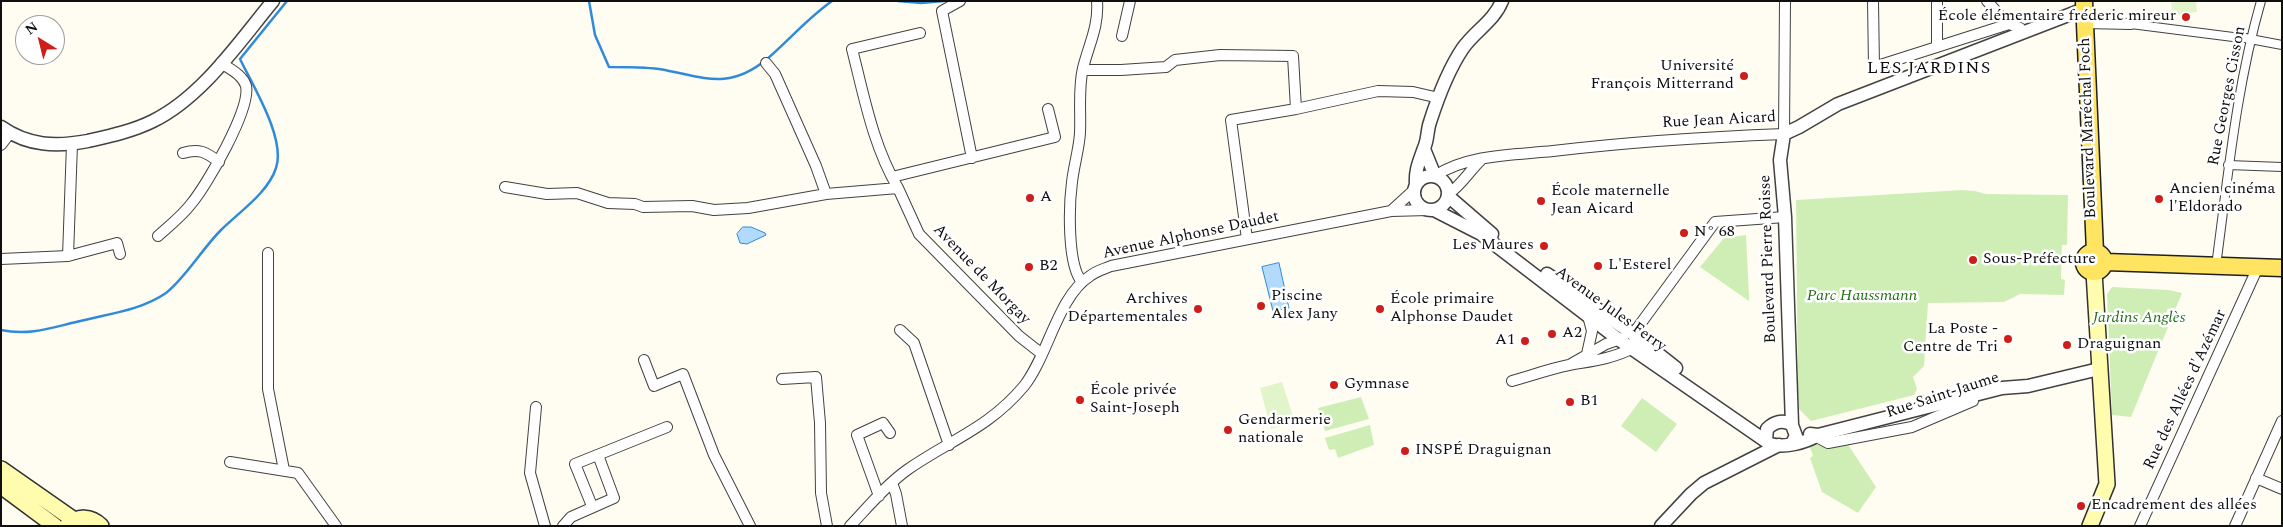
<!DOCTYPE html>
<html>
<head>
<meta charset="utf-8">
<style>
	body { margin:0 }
	#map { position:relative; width:2283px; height:527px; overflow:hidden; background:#fffdf2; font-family:Spectral,serif }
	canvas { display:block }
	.frame { position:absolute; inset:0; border:2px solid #0f0f0f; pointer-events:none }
	.north { position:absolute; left:15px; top:15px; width:50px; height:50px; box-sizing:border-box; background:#fff; border:1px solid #9f9f9f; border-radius:50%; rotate:324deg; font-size:14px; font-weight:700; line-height:20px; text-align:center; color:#0f0f0f }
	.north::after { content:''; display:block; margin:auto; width:18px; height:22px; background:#ce1e19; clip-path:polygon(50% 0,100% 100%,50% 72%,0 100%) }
</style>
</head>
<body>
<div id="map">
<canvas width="2283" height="527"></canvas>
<div class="frame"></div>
<div class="north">N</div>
</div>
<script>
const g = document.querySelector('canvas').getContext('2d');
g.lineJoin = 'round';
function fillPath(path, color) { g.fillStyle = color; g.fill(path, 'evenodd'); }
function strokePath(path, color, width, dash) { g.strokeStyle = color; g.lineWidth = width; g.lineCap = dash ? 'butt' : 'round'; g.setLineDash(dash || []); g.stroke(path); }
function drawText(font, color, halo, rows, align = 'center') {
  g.font = font + ' Spectral,serif'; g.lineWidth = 5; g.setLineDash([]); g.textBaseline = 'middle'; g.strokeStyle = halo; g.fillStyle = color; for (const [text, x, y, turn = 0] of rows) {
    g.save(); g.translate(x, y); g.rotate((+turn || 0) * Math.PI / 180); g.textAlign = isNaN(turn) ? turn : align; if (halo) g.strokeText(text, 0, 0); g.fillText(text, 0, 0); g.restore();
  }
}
const green = new Path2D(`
	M 1962,190 L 1975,191 L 1986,194 L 2068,195 L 2067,245 L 2062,245 L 2061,279 L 2065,280 L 2064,295 L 2020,294 L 2004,302 L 1928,303 L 1924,366 L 1913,377 L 1917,389 L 1914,395 L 1811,421 L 1799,409 L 1798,395 L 1796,200 Z
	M 1746,235 L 1749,296 L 1749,301 L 1700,267 L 1724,238 Z
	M 2112,287 L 2169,290 L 2182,293 L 2131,417 L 2112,415 L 2107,294 Z
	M 1361,397 L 1369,419 L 1325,431 L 1318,408 Z
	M 1642,398 L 1677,424 L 1656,452 L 1621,426 Z
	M 1370,425 L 1374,445 L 1338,458 L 1335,449 L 1329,450 L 1325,438 Z
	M 1823,443 L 1847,443 L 1876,487 L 1858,513 L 1822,492 L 1810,458 L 1813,456 L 1810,447 Z`);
const pitch = new Path2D(`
	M 2182,1 L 2196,1 L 2197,12 L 2173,15 L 2171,3 Z
	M 1282,382 L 1295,422 L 1271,429 L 1260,388 Z`);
const water = new Path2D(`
	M 743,227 L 751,227 L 765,233 L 766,235 L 747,244 L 740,243 L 737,234 Z
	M 1279,263 L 1289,308 L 1273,311 L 1262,267 Z`);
const stream = new Path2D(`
	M 589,1 L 595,35 L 609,67 C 625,67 643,67 659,69 C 702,76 727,92 767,59 C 789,40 808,18 832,1
	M 898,1 L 921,3 L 944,1
	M 1,330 C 28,336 51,328 76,322 C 106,314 140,311 166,293 C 186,277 202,249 221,230 C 239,212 268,193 276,168 C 286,139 253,86 240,59 L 287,1`);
const pedestrian = new Path2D(`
	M 2131,24 L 2233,37
	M 2245,38 L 2282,45
	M 2228,165 L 2282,167
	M 2216,266 C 2228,177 2236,88 2261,1`);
const minor = new Path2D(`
	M 960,1 L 942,11 L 972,158
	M 1873,1 L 1874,67 L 2009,24
	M 1937,1 L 1937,47
	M 1987,1 L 2007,23 L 2020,28 L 2022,33
	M 2085,23 L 2131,24
	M 1122,36 L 1130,1
	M 766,63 L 775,74 L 816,166 L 826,194 L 898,188 L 919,234 L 1019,336 L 1042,354
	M 1083,70 L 1121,70 L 1166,67 L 1175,60 L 1220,55 L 1293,56 L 1296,109
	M 1,145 L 10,133
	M 183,153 C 199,148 206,152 219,162
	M 1435,176 C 1468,154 1514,155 1553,151 C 1629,142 1706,137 1784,134 L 1785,1
	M 892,177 L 1055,137 L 1048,109
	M 505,187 L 547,194 L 577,193 L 608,203 L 635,204 L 643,207 L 692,206 L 714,210 L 748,208 L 826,194
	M 898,188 C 873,146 864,96 852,49 L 920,33
	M 1448,194 C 1461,186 1470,170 1481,160
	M 1391,211 L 1414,190
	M 158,236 C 169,226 182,216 191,204 C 207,185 251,109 246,86 C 243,75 230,69 221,63
	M 1247,239 L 1231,120 L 1296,109 L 1378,91 L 1413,92 L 1439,98
	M 268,253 L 268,389 L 284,470
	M 68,256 L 117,243 L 120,254
	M 1,259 L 68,256 L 72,144
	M 1082,282 C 1067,265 1069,205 1072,182 C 1074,165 1079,149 1080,133 C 1081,112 1078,88 1083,68 C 1089,44 1099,26 1097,1
	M 900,330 L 914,343 L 949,445
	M 1633,334 L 1715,222 L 1785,217
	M 1587,354 L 1592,331 L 1588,316
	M 644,360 L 654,386 L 683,374 L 714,455 L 750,526
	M 1571,364 L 1606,344 L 1623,338
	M 782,379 L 816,377 L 820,423 L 821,493 L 827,526
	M 1512,381 C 1530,376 1549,369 1569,365 C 1591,361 1612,359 1633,348 L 1633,343
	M 536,407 L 530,473 L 545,526
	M 1815,436 L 1828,443 L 1912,427 L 1973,401
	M 230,462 L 298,473 L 336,526
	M 2256,478 L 2282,489
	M 892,483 L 896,494 L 902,526
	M 879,496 L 857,435 L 883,423 L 890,433
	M 592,506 L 575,464 L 667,427
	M 563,526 L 571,517 L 614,498 L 598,455
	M 850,526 C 868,507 886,485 907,470 C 950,440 989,428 1024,386 C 1048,356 1058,296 1090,276 C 1096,271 1104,269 1111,266 L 1391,211 L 1428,210
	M 2140,526 L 2258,267
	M 2235,526 L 2282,421`);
const tertiary = new Path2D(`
	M 1,127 C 28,146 56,147 88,141 C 110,136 133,131 153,121 C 202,97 239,42 273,1
	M 1424,149 L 1435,176
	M1414 193a17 17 0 1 1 34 0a17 17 0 1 1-34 0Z
	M 1416,185 C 1415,170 1419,162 1424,148 C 1428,140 1427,130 1430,122 C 1438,97 1448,70 1463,48 C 1475,31 1494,21 1502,1
	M 1448,196 L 1492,234
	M 1434,210 L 1481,234 L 1618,339 L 1770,444 C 1784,448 1805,443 1818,435
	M 1547,274 L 1633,334 L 1676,368
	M 1810,434 L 1818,435 L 2002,388 L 2028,386 L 2099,369
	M 1766,440 L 1767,429 C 1774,422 1783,419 1792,425
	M 1792,443 L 1796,436 L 1792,425 L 1785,217 L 1780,160 L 1784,134 L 1799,127 L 1838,104 L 2084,9
	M 1661,526 L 1691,494 L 1704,483 L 1779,445`);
const secondary = new Path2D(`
	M 1,469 L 74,520
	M 1,486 L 55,526
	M 67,526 C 78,515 91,516 101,526
	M 2090,526 L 2107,484 L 2094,272`);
const primary = new Path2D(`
	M 2084,1 L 2095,252
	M2084 262a10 10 0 1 1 20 0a10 10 0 1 1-20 0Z
	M 2105,262 L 2282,268`);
const markers = [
	[2186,17,5,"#ce1e19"],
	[1744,76,5,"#ce1e19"],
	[1030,198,5,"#ce1e19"],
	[2159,199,5,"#ce1e19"],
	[1541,201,5,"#ce1e19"],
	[1684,233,5,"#ce1e19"],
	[1544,246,5,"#ce1e19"],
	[1973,260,5,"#ce1e19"],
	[1598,266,5,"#ce1e19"],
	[1029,267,5,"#ce1e19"],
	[1261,306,5,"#ce1e19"],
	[1198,309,5,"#ce1e19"],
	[1380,309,5,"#ce1e19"],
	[1552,334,5,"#ce1e19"],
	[2008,339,5,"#ce1e19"],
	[1525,341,5,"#ce1e19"],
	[2067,345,5,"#ce1e19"],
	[1334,385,5,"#ce1e19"],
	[1080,400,5,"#ce1e19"],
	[1570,402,5,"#ce1e19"],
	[1228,430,5,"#ce1e19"],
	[1405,451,5,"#ce1e19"],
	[2081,506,5,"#ce1e19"]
];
const poiNames = [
	["École élémentaire fréderic mireur",2176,17,"right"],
	["Université",1734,67,"right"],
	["François Mitterrand",1734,85,"right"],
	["Ancien cinéma",2169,190],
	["l'Eldorado",2169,208],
	["École maternelle",1551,192],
	["Jean Aicard",1551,210],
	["A",1040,198],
	["N° 68",1694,233],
	["Les Maures",1534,246,"right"],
	["Sous-Préfecture",1983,260],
	["L'Esterel",1608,266],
	["B2",1039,267],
	["Piscine",1271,297],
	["Alex Jany",1271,315],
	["Archives",1188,300,"right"],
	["Départementales",1188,318,"right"],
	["École primaire",1390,300],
	["Alphonse Daudet",1390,318],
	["La Poste -",1998,330,"right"],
	["Centre de Tri",1998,348,"right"],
	["A2",1562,334],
	["A1",1515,341,"right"],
	["Draguignan",2077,345],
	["Gymnase",1344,385],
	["École privée",1090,391],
	["Saint-Joseph",1090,409],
	["B1",1580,402],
	["Gendarmerie",1238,421],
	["nationale",1238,439],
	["INSPÉ Draguignan",1415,451],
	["Encadrement des allées",2091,506]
];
const streetNames = [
	["Rue Georges Cisson",2228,96,-79],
	["Rue Jean Aicard",1719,121,-3],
	["Boulevard Maréchal Foch",2089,128,-92],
	["Avenue Alphonse Daudet",1191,236,-12],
	["Boulevard Pierre Roisse",1769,259,-92],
	["Avenue de Morgay",981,275,46],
	["Avenue Jules Ferry",1610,310,36],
	["Rue des Allées d'Azémar",2186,390,-65],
	["Rue Saint-Jaume",1943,396,-18]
];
const parkNames = [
	["Parc Haussmann",1862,297],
	["Jardins Anglès",2139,319]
];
const neighbourhoodNames = [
	["LES JARDINS",1929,69]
];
fillPath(green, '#cfeeb6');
fillPath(pitch, '#e2f4c9');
fillPath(water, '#b1dafc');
strokePath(water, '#308ada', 1);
strokePath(stream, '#308ada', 2.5);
strokePath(pedestrian, '#424242', 10);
strokePath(minor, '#424242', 12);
strokePath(tertiary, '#424242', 15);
strokePath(secondary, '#313131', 18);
strokePath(primary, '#202020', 19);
strokePath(pedestrian, '#fff', 8);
strokePath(minor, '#fff', 10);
strokePath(tertiary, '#fff', 12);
strokePath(secondary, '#fffcad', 15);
strokePath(primary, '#ffe462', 16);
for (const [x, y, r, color] of markers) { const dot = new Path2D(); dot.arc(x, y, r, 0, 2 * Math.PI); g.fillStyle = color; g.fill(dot); strokePath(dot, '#fff', 2); }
drawText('16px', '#0f0f0f', '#fff', poiNames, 'left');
drawText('16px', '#0f0f0f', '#fff', streetNames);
drawText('italic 16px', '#246e18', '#fff', parkNames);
g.letterSpacing = '1px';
drawText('18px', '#0f0f0f', '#fff', neighbourhoodNames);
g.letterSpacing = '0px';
</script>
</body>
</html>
